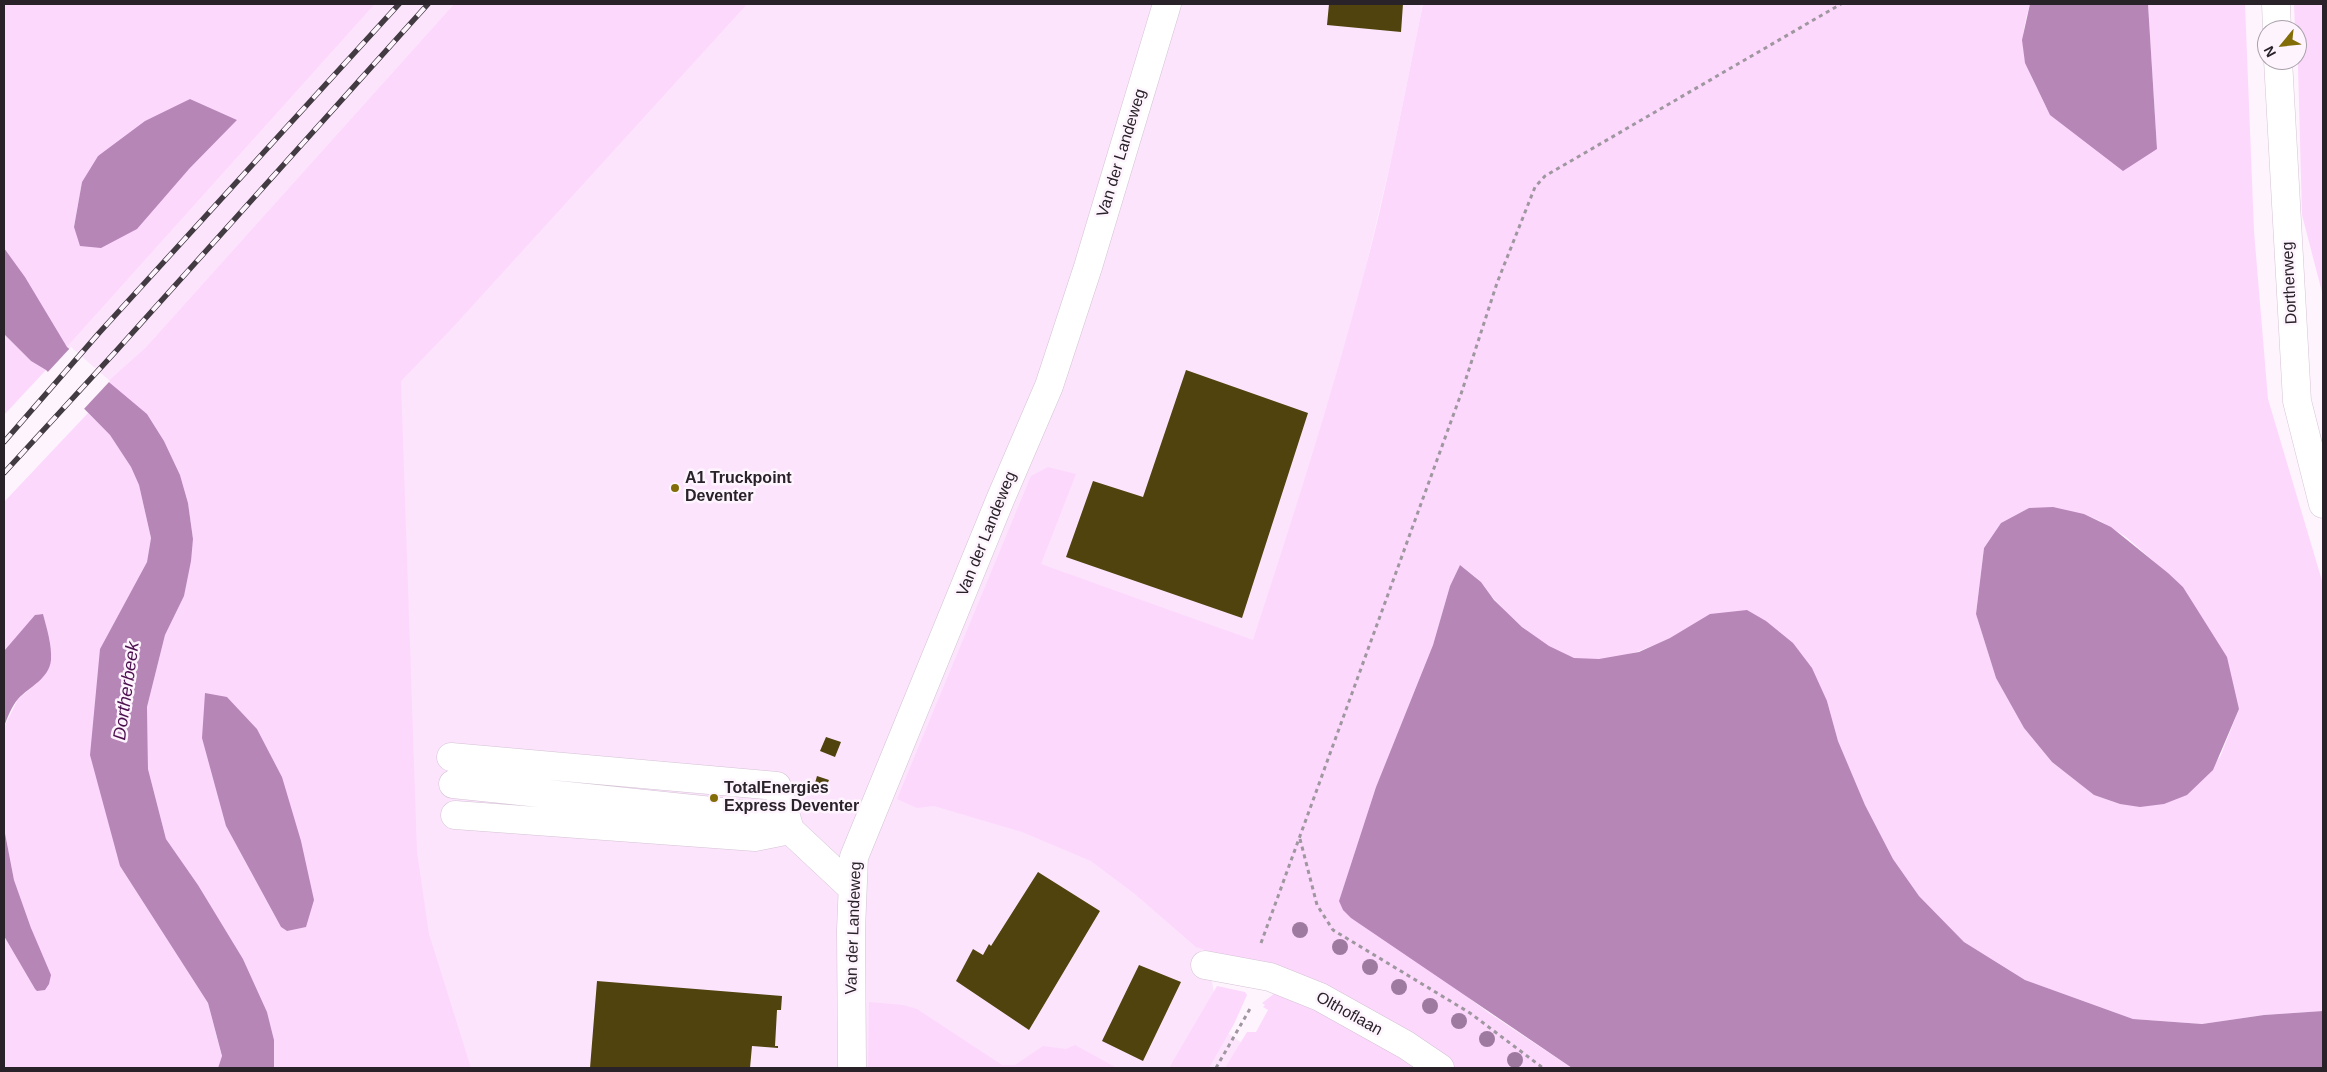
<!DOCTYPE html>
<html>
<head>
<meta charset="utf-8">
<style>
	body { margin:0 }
	#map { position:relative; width:2327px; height:1072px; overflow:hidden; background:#fef4fe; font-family:Arial,sans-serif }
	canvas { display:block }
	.frame { position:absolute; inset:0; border:5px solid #292329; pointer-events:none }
	.north { position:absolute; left:2257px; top:20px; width:50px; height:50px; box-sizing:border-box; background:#fef4fe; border:1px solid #a9a0a9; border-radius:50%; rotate:242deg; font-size:14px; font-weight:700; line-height:20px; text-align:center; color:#292329 }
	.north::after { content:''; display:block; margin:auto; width:18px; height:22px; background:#826d09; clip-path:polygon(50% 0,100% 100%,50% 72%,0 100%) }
</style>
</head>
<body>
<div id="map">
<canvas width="2327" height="1072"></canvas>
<div class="frame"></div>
<div class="north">N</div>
</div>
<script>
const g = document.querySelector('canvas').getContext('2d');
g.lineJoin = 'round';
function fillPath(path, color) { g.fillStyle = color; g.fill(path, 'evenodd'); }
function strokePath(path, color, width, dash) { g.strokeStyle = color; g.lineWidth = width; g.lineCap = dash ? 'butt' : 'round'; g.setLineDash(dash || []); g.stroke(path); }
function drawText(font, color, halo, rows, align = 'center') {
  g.font = font + ' Arial,sans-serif'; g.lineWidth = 5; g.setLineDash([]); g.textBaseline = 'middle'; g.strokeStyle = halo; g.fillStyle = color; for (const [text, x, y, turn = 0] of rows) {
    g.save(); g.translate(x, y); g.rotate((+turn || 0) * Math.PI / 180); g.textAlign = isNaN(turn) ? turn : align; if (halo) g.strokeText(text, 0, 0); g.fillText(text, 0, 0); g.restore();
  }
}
const built = new Path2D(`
	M 375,4 L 454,4 L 146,347 L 107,382 L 67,347 Z
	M 618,4 L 1423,4 L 1393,152 L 1363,279 L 1199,895 L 1219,1027 L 1278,1068 L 468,1068 L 409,903 L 379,320 Z`);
const green = new Path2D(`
	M 4,4 L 375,4 L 67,347 L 25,277 L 4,248 ZM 190,99 L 237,120 L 189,169 L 74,227 L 82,182 L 98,156 Z
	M 454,4 L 747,4 L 453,327 L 401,381 L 417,852 L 429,934 L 471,1068 L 274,1068 L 274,1040 L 267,1012 L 243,959 L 198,885 L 166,839 L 148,769 L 147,707 L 165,635 L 184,596 L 193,539 L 188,503 L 180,475 L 164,441 L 147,414 L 107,382 L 146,347 ZM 227,697 L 257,729 L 282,777 L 287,931 L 281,927 L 226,826 Z
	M 1423,4 L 2030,4 C 2019,41 2021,56 2038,90 C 2046,107 2048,113 2063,124 L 2157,149 L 2148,4 L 2245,4 L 2254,231 L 2268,399 L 2323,584 L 2323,1011 L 2264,1015 L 2202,1024 L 2133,1019 L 2025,980 L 1964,942 L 1919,896 L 1893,859 L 1865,805 L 1838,741 L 1827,701 L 1670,638 C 1642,651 1606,666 1574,658 C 1549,653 1512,619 1495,600 C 1490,595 1486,588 1481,582 C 1475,576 1467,571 1460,565 L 1450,586 L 1433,645 L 1376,787 L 1339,901 L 1489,1013 L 1572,1068 L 1455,1068 L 1445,1061 L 1245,963 L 1196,947 L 1135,894 L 1091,861 L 1022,832 L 934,806 L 917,808 L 897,799 L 1031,476 L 1048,467 L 1076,474 L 1041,564 L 1253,640 C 1292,521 1330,402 1362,281 C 1387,190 1404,96 1423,4 ZM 2029,508 L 2084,514 L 2100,521 L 2126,537 L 2183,587 L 2207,626 L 2239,709 L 2220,757 L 2187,795 L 2120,804 L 2094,795 L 2052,762 L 2024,728 L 1996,678 L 1976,614 L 1984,548 L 2001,523 Z
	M 2294,4 L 2323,4 L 2323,296 L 2302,215 L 2297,30 L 2295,30 Z
	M 4,334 L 31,361 L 46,370 L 4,415 Z
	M 88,413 L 110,435 L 131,467 L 139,485 L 151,538 L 147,562 L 100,649 L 120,866 L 208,1003 L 222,1057 L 218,1068 L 4,1068 L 4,936 L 35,989 L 31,928 L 14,880 L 4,828 L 4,727 L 18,699 L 37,683 L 51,661 L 50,642 L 43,614 L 36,615 L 4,651 L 4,502 Z
	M 1217,986 L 1245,992 L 1247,995 L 1234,1024 L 1209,1068 L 1169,1068 Z
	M 1279,990 L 1427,1068 L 1225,1068 L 1247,1032 L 1256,1032 L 1268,1010 L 1263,1007 L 1265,1005 L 1262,1003 Z
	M 869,1002 L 903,1005 L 917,1009 L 1002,1065 L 1015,1065 L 1043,1046 L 1066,1049 L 1075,1045 L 1117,1068 L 868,1068 Z`);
const water = new Path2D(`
	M 2030,4 L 2148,4 L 2157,149 L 2123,171 L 2050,115 L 2025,63 L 2022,40 Z
	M 190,99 L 237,120 L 189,169 L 137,229 L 101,248 L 80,246 L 74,227 L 82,182 L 98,156 L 145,121 Z
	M 4,248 L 25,277 L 67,347 L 147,414 L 164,441 L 180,475 L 188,503 L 193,539 L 191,561 L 184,596 L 165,635 L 147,707 L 148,769 L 166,839 L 198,885 L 243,959 L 267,1012 L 274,1040 L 274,1068 L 218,1068 L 222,1056 L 208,1003 L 120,866 L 90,755 L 100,649 L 147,562 L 151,538 L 139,485 L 131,467 L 110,435 L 46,370 L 31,361 L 4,334 Z
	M 2053,507 L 2084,514 L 2111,527 L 2168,573 L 2183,587 L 2227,657 L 2239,709 L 2213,770 L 2187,795 L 2164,804 L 2140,807 L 2120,804 L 2094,795 L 2052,762 L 2024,728 L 1996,678 L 1976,614 L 1984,548 L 2001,523 L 2029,508 Z
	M 1460,565 L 1481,582 L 1494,600 L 1522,627 L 1549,646 L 1574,658 L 1599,659 L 1639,652 L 1670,638 L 1710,614 L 1747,610 L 1766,621 L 1793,643 L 1812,668 L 1827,701 L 1838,741 L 1865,805 L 1893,859 L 1919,896 L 1964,942 L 2025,980 L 2133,1019 L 2202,1024 L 2264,1015 L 2323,1011 L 2323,1068 L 1572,1068 L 1351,918 L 1343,910 L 1339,901 L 1376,787 L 1433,645 L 1450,586 Z
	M 43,614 C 47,629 52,645 51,660 C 49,679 29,687 18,699 C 12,706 7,718 4,727 L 4,651 L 35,615 Z
	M 205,693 L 227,697 L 257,729 L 282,777 L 301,841 L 314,900 L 306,927 L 287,931 L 281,927 L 226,826 L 202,738 Z
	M 4,828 L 14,880 L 31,928 L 51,975 L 49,984 L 45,990 L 37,991 L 35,989 L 4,936 Z`);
const pier = new Path2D(`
	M 71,347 L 110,381 L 82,411 L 46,374 Z`);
const building = new Path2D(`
	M 1329,4 L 1403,4 L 1401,32 L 1327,25 Z
	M 1186,370 L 1308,413 L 1242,618 L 1066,557 L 1093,481 L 1143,497 Z
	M 826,737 L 841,742 L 835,757 L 820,751 Z
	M 817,776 L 829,780 L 823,794 L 813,790 Z
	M 1038,872 L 1100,911 L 1029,1030 L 956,981 L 973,949 L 983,955 L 989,944 L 991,946 Z
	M 1139,965 L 1181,982 L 1143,1061 L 1102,1041 Z
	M 597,981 L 782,996 L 781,1010 L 777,1010 L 775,1046 L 778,1046 L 778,1048 L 752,1046 L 750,1068 L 590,1068 Z`);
const path = new Path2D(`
	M 1300,839 L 1317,905 L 1333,930 L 1470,1013 L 1543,1068
	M 1261,943 L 1461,394 L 1497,283 L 1535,187 L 1545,176 L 1841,4
	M 1216,1068 L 1251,1007`);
const minor = new Path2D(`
	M 2276,4 L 2277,30
	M 2278,60 L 2297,401 L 2323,504
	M 451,757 L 777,786 L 790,830 L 755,837 L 455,815
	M 453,784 L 760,816 L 790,830 L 852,888
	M 1205,965 L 1270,977 L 1320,997 L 1406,1045 L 1440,1068
	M 852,1068 L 851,930 L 854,857 L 1000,500 L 1049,386 L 1088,267 L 1167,4`);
const rail = new Path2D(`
	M 4,442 L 99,333 L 399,4
	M 4,473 L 117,350 L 428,4`);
const trees = [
	[1300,930],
	[1340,947],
	[1370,967],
	[1399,987],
	[1430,1006],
	[1459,1021],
	[1487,1039],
	[1515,1060]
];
const markers = [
	[675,488,5,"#826d09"],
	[714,798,5,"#826d09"]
];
const streetNames = [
	["Van der Landeweg",1122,153,-73],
	["Dortherweg",2290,283,-93],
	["Van der Landeweg",987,534,-68],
	["Van der Landeweg",854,928,-88],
	["Olthoflaan",1349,1014,29]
];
const poiNames = [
	["A1 Truckpoint",685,479],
	["Deventer",685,497],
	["TotalEnergies",724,789],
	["Express Deventer",724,807]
];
const waterNames = [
	["Dortherbeek",127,691,-82]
];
fillPath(built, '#fce4fc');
fillPath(green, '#fdd8fd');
fillPath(water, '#b686b7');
fillPath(pier, '#fef4fe');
fillPath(building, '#50430d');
strokePath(minor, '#d4c3d4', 29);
strokePath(path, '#9f979f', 3, [4, 4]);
strokePath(minor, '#fff', 28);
strokePath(rail, '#423b42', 5.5);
strokePath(rail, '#fef4fe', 4, [11]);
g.fillStyle = '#9f7aa0';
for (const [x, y] of trees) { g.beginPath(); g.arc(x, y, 8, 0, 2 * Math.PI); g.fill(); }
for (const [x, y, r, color] of markers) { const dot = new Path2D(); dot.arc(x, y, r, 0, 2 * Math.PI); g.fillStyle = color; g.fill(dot); strokePath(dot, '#fef4fe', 2); }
drawText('16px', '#292329', '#fef4fe', streetNames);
drawText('bold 16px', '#292329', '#fef4fe', poiNames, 'left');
drawText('italic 18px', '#4c104f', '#fef4fe', waterNames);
</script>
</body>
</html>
